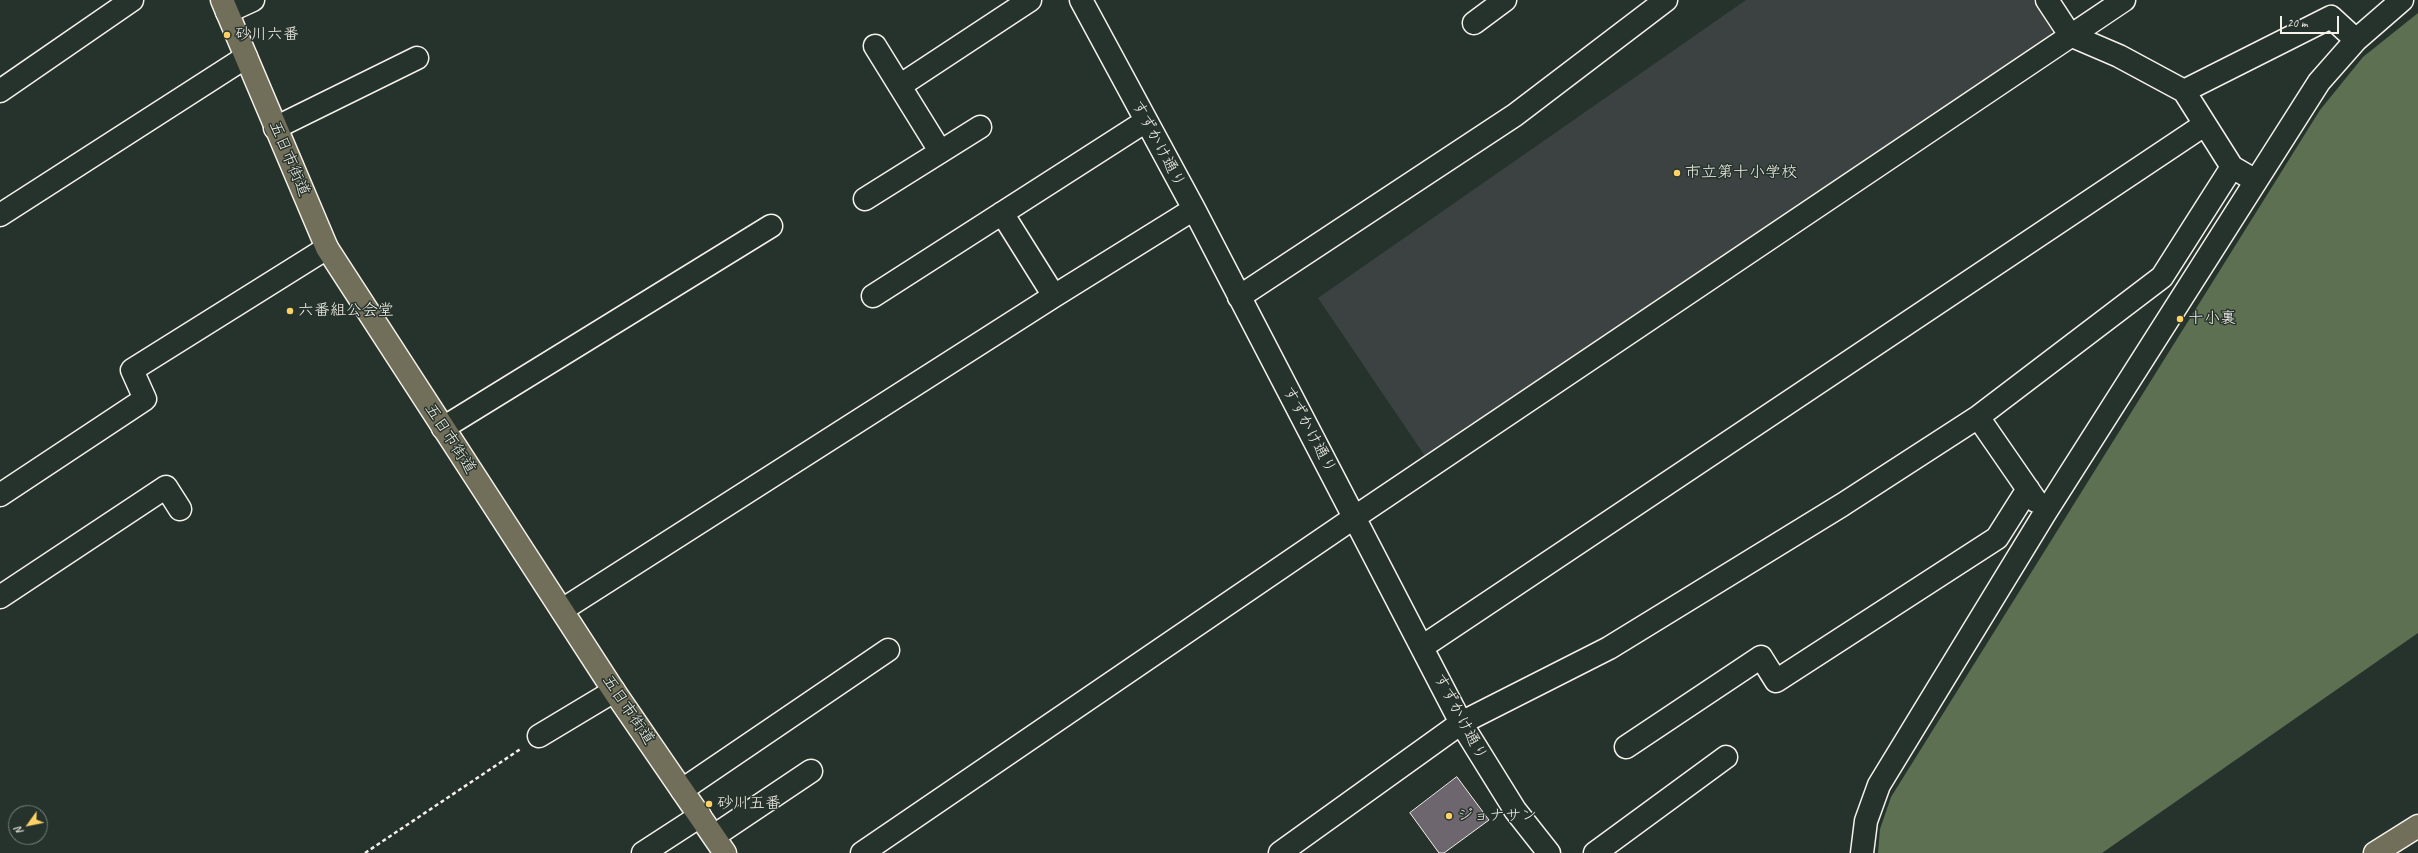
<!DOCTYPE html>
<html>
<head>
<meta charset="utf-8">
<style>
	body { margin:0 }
	#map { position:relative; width:2418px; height:853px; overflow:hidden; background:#26332d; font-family:Caveat,sans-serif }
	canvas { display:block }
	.north { position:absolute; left:8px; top:805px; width:40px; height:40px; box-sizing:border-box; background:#26332d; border:1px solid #787f78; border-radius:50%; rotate:237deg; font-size:11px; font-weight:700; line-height:16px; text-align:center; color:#f4f1e8 }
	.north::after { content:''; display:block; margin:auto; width:14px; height:18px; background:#ffd166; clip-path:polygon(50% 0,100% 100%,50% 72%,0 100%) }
	.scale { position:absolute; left:2280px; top:16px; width:59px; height:18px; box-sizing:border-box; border:2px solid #f4f1e8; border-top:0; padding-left:5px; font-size:12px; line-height:14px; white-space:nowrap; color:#f4f1e8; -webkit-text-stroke:3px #26332d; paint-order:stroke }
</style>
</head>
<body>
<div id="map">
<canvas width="2418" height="853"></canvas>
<div class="north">N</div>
<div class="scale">20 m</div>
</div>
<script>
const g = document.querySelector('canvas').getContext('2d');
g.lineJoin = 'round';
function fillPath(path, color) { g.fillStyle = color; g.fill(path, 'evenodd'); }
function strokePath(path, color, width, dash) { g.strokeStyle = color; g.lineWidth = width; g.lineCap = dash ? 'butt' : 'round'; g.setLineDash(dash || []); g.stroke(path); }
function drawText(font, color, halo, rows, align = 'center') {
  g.font = font + ' Caveat,"Klee One",sans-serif'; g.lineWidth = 3; g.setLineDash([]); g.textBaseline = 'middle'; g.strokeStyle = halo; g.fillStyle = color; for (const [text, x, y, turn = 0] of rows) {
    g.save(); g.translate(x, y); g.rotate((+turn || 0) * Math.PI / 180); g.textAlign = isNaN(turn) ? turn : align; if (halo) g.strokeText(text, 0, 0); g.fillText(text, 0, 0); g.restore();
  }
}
const built = new Path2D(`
	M 1746,0 L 2033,0 L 2052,31 L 2046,49 L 1427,459 L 1318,298 Z`);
const green = new Path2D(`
	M 2418,13 L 2418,633 L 2102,853 L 1878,853 L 1880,829 L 1891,797 L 2320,110 L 2363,57 Z`);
const building = new Path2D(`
	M 1457,777 L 1489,820 L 1444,853 L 1439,853 L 1410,813 Z`);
const path = new Path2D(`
	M 365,853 L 522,748`);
const minor = new Path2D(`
	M 1081,0 L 1194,209 L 1461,723 L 1515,810 L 1549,853
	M 2047,0 L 2070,35 L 2119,56 L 2184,91 L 2232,167
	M 227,12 L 253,0
	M 1474,23 L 1505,0
	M 875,46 L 940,151
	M 901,85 L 1030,0
	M 0,91 L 132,0
	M 2184,91 L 2331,17 L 2356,40
	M 275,128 L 417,58
	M 865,199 L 980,127
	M 1002,213 L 1054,296
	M 0,215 L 246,57
	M 873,296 L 1146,121
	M 1239,297 L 1515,115 L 1666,0
	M 1978,417 L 2036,501
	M 443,428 L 771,226
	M 0,495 L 145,399 L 132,370 L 327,248
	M 0,597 L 166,487 L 180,509
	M 562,610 L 1054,296 L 1194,209
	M 1422,647 L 2204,125
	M 539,736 L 614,691
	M 1626,747 L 1761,657 L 1776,681 L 1997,538 L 2028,489
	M 682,790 L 888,650
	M 714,836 L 811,771
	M 643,853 L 700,816
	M 862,853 L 1355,517 L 2124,0
	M 1280,853 L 1461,723 L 1609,648 L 1842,505 L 1978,417 L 2162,277 L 2232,167 L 2256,181
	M 1595,853 L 1726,757
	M 1862,853 L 1866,821 L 1879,785 L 2045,513 L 2319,82 L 2356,40 L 2402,0`);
const major = new Path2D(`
	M 222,0 L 327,248 L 614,691 L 725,853
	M 2375,853 L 2418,826`);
const markers = [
	[227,35,4,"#ffd166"],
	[1677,173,4,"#ffd166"],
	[290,311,4,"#ffd166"],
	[2180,319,4,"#ffd166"],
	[709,804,4,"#ffd166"],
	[1449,816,4,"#ffd166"]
];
const poiNames = [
	["砂川六番",235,35],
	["市立第十小学校",1685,173],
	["六番組公会堂",298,311],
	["十小裏",2188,319],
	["砂川五番",717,804],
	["ジョナサン",1457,816]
];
const streetNames = [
	["すずかけ通り",1158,144,62],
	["五日市街道",289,159,67],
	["すずかけ通り",1309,430,62],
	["五日市街道",450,439,57],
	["五日市街道",628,710,56],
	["すずかけ通り",1460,717,62]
];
fillPath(built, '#3b4241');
fillPath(green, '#5d7052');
fillPath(building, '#6d666f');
strokePath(building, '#f4f1e8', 1);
strokePath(minor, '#f4f1e8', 25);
strokePath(major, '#f4f1e8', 25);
strokePath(path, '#f4f1e8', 2.5, [4, 3]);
strokePath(minor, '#26332d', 22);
strokePath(major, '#716e59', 22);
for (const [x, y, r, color] of markers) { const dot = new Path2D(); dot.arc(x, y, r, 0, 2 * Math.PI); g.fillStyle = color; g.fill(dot); strokePath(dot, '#26332d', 1.5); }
drawText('16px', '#f4f1e8', '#26332d', poiNames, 'left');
drawText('16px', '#f4f1e8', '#26332d', streetNames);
</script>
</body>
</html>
